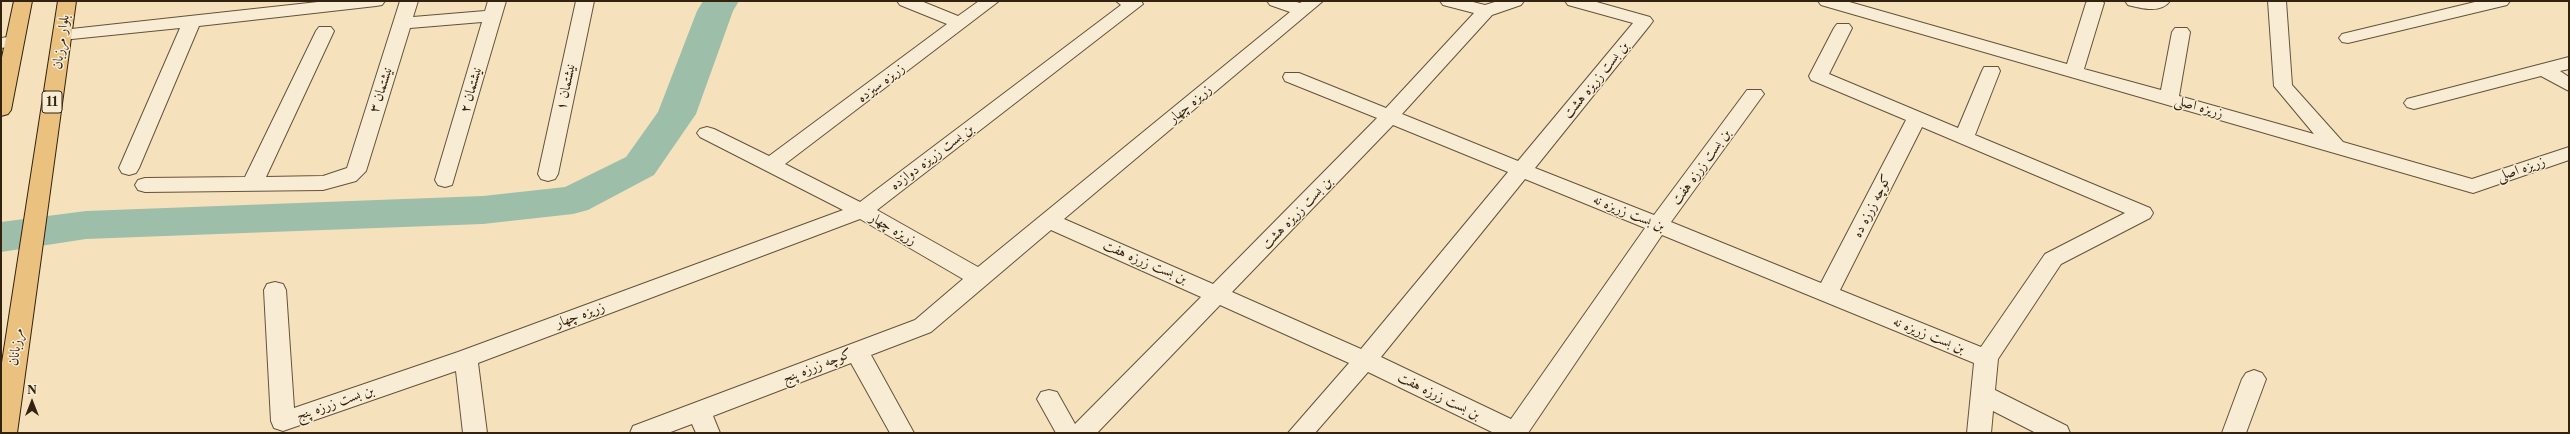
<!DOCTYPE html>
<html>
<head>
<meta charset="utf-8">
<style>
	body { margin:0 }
	#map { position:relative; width:2570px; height:434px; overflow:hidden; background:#f5e2bd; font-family:"Libre Caslon Text",serif }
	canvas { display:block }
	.frame { position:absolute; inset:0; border:2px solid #332210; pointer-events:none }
	.north { position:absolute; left:12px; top:382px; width:40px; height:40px; -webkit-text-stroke:3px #f8ecd4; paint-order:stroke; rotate:0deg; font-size:11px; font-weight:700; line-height:16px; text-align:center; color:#332210 }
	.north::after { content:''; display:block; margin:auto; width:14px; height:18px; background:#332210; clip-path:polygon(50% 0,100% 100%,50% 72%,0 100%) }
</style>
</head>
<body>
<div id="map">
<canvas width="2570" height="434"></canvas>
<div class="frame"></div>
<div class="north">N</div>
</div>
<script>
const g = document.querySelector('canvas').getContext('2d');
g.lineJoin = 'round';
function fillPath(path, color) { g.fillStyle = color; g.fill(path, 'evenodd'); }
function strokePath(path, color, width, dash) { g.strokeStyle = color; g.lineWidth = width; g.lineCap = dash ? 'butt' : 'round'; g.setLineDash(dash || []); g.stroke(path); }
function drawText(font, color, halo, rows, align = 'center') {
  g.font = font + ' "Libre Caslon Text",Amiri,serif'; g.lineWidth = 3; g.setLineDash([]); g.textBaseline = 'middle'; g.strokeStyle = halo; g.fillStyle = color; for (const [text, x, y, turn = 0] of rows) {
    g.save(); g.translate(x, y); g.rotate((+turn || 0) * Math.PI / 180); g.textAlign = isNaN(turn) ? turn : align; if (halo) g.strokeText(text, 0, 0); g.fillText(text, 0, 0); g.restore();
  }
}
const river = new Path2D(`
	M 703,1 L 739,1 L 733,11 L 696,114 L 654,175 L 588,210 L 573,214 L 483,224 L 86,239 L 1,252 L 1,222 L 86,211 L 483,196 L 565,187 L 626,157 L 658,112 L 697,11 Z`);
const street = new Path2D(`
	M 327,1 L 385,1 L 382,5 L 376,6 L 199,26 L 139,168 L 136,173 L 129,175 L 122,173 L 119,168 L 180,28 L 62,40 L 56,39 L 53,35 L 56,31 L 62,30 Z
	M 400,1 L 418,1 L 413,17 L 485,11 L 488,1 L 506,1 L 452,185 L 445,187 L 438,185 L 435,180 L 482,22 L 410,28 L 366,171 L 356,181 L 323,190 L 145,192 L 138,190 L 135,185 L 138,180 L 145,178 L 245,177 L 316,31 L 319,27 L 331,27 L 334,31 L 266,177 L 323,176 L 347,168 Z
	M 576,1 L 594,1 L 558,174 L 555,179 L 548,181 L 541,179 L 538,174 Z
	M 897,1 L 921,1 L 958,16 L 979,1 L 999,1 L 785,164 L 860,202 L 1121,5 L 1116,1 L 1141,1 L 1143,4 L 877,210 L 978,267 L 1290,12 L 1270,5 L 1267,1 L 1293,1 L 1300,3 L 1303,1 L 1323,1 L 1064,219 L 1213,284 L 1377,118 L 1285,81 L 1283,77 L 1285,73 L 1299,73 L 1386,108 L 1474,13 L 1443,5 L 1440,1 L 1469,1 L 1485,5 L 1498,1 L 1524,1 L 1521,5 L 1492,15 L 1402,114 L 1518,161 L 1633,23 L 1568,5 L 1565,1 L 1593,1 L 1650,17 L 1653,21 L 1650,25 L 1535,168 L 1654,215 L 1747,90 L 1761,90 L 1764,94 L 1761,98 L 1671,222 L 1821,283 L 1906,120 L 1811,80 L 1809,76 L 1834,28 L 1837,24 L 1849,24 L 1852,28 L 1829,74 L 1958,128 L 1982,71 L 1984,67 L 1998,67 L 2000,71 L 1975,135 L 2150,208 L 2153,213 L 2150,218 L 2061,264 L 1998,359 L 1995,390 L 2067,426 L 2070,433 L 2036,433 L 1993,411 L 1991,433 L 1967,433 L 1974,363 L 1662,235 L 1528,433 L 1494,433 L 1368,372 L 1315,433 L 1288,433 L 1349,363 L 1220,305 L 1097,433 L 1056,433 L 1037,399 L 1041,392 L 1049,390 L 1057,392 L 1075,424 L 1201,297 L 1051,230 L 931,332 L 871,355 L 914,433 L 890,433 L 851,363 L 713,416 L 720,433 L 696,433 L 692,424 L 668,433 L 630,433 L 633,426 L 915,320 L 963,279 L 860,219 L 478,363 L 487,433 L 463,433 L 456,371 L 283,431 L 274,428 L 271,421 L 264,290 L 267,284 L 275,282 L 283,284 L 286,290 L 294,408 L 458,352 L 843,210 L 700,137 L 697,133 L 700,129 L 707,127 L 714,129 L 769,156 L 947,24 L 900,5 ZM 1393,125 L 1508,172 L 1361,349 L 1232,292 ZM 1922,127 L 2125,213 L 2045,254 L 1981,347 L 1840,290 ZM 1525,179 L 1645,228 L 1511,419 L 1381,357 Z
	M 1818,1 L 1846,1 L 2067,64 L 2086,3 L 2088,1 L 2102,1 L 2104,3 L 2084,69 L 2161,90 L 2172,32 L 2175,28 L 2187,28 L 2190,32 L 2179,96 L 2314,134 L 2274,86 L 2268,1 L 2286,1 L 2292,85 L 2343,142 L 2472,179 L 2569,147 L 2569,160 L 2473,193 L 1821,5 Z
	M 2125,1 L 2170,1 C 2161,14 2140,8 2128,5 Z
	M 2479,1 L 2510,1 L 2507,5 L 2348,43 L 2342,42 L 2339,38 L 2342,34 Z
	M 15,36 L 21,37 L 24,41 L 21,45 L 1,48 L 1,38 Z
	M 2569,57 L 2569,69 L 2560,71 L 2569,77 L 2569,91 L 2541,76 L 2414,109 L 2407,107 L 2404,103 L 2407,99 Z
	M 2254,370 L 2262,373 L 2266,379 L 2246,433 L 2222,433 L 2242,379 L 2246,373 Z`);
const primary = new Path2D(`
	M 14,1 L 32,1 L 11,110 L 8,114 L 1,116 L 1,62 Z
	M 58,1 L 76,1 L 17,433 L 1,433 L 1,369 Z`);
const shields = [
	[52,102,20]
];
const shieldNames = [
	["11",52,102]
];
const streetNames = [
	["بلوار مرزبان",61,42,-82],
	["بن بست زریزه هشت",1596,80,-51],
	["زریزه سیزده",881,83,-37],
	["نيشتمان ۱",566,87,-78],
	["نيشتمان ۳",381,90,-72],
	["نيشتمان ۲",471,90,-74],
	["زریزه چهار",1190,104,-40],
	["زریزه اصلی",2199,107,16],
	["بن بست زریزه دوازده",932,157,-37],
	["بن بست زرزه هفت",1701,167,-54],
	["زریزه اصلی",2521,169,-19],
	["کوچه زرزه ده",1872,206,-63],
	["بن بست زریزه هشت",1297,213,-46],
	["بن بست زریزه نه",1629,213,22],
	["زریزه چهار",893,229,30],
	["بن بست زرزه هفت",1145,262,23],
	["زریزه چهار",580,315,-20],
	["بن بست زریزه نه",1929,335,22],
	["مرزبانان",16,347,-82],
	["کوچه زرزه پنج",817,366,-21],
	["بن بست زرزه هفت",1439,396,26],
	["بن بست زرزه پنج",335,403,-19]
];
fillPath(river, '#9dbfaa');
strokePath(street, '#64523b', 2);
strokePath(primary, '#332210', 2);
fillPath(street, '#f8ecd4');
fillPath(primary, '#eac17e');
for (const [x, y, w] of shields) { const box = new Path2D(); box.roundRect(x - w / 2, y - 11, w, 22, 3); g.fillStyle = '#f8ecd4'; g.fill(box); strokePath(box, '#332210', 1); }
drawText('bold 13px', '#332210', null, shieldNames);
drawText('14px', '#332210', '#f8ecd4', streetNames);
</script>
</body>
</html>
